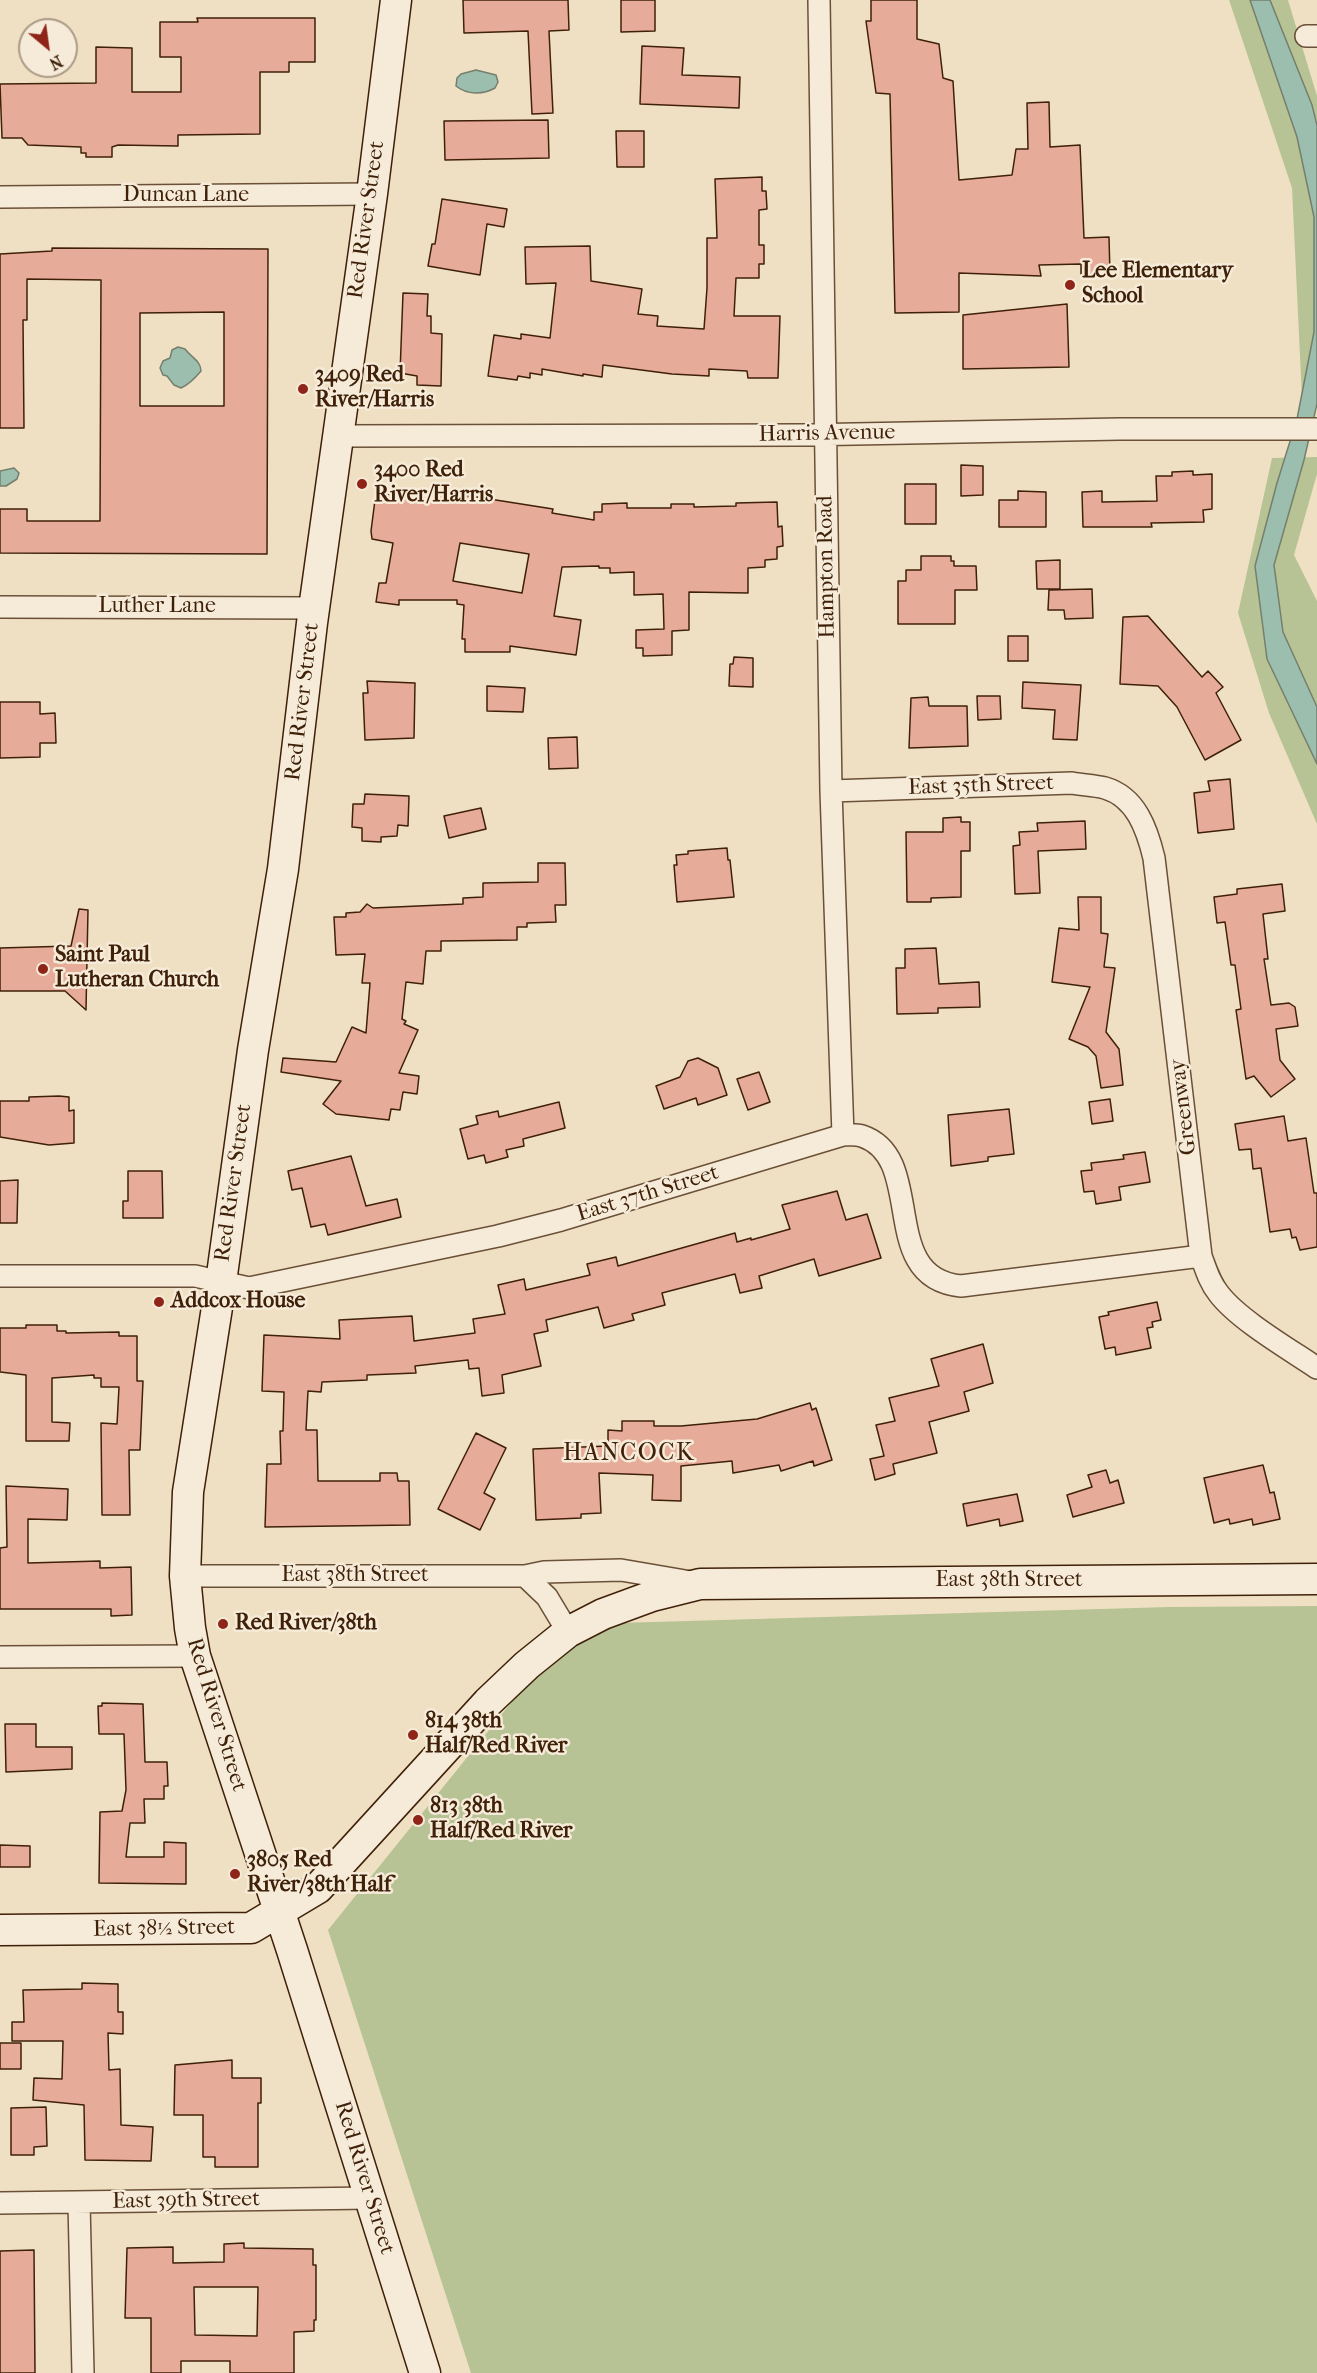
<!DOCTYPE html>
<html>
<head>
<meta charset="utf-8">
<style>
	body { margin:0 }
	#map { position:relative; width:1317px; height:2373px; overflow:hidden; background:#f0e0c3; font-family:"IM FELL French Canon",serif }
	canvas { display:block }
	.north { position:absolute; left:18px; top:18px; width:60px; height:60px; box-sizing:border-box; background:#f5ebd8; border:2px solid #ac9a85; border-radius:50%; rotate:151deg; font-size:16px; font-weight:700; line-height:24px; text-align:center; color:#3f2009 }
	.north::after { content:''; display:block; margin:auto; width:21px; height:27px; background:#8f2418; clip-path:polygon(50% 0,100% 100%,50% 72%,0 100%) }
</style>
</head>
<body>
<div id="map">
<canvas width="1317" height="2373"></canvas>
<div class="north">N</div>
</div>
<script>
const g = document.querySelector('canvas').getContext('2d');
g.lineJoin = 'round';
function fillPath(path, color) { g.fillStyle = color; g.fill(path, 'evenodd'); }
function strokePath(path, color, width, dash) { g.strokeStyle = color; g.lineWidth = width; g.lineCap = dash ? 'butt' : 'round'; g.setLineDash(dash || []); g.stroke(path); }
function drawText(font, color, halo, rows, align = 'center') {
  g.font = font + ' "IM FELL French Canon",serif'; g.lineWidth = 5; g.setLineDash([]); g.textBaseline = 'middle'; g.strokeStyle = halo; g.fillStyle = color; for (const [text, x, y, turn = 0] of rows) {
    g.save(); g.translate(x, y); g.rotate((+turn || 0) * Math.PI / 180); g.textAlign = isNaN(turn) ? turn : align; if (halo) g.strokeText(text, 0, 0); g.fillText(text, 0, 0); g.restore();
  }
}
const green = new Path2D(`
	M 1229,0 L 1288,0 L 1317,96 L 1317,396 L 1302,398 L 1292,188 Z
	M 1317,457 L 1317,474 L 1294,555 L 1317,601 L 1317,824 L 1269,713 L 1238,613 L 1272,458 Z
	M 1317,1606 L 1317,2373 L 471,2373 L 328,1930 L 568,1632 L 584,1624 L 1169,1607 Z`);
const water = new Path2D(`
	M 1250,0 L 1270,0 L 1312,105 L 1317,125 L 1317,404 L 1304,460 L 1274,565 L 1283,632 L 1317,707 L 1317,764 L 1267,659 L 1255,566 L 1277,483 L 1297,419 L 1314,332 L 1314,217 L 1297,137 Z
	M 476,70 L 496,75 L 498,82 L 495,88 C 483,95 467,95 456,86 L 457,78 L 461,74 Z
	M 178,347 L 185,349 C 191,357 201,361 201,371 C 196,377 188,385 181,388 L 174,385 L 167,376 L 163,375 L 160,368 L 163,361 L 170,358 L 172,350 Z
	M 14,468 L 19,473 L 17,479 L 6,486 L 0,486 L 0,471 Z`);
const building = new Path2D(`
	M 463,0 L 568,0 L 569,30 L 549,31 L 553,113 L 532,114 L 528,31 L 464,33 Z
	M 621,0 L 655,0 L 655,31 L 621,32 Z
	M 871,0 L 917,0 L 917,39 L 939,44 L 943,78 L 953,81 L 959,180 L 1012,175 L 1016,149 L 1028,149 L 1027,103 L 1049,102 L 1050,147 L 1080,145 L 1084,238 L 1109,237 L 1110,274 L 1081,274 L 1081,264 L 1039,265 L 1041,276 L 959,273 L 959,312 L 895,313 L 890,94 L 876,93 L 866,21 L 871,21 Z
	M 197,18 L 315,18 L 315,62 L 289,62 L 289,72 L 260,72 L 260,134 L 178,135 L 178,146 L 118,145 L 112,147 L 112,157 L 86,157 L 86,153 L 81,153 L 81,147 L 28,145 L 22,138 L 2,138 L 0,84 L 96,83 L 96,47 L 132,48 L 132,92 L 181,92 L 181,57 L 160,57 L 160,22 L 198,22 Z
	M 642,46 L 684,48 L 682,75 L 740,77 L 739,108 L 640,104 Z
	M 548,120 L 549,158 L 445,160 L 444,121 Z
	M 616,131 L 644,131 L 644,167 L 617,167 Z
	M 762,177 L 762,191 L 766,191 L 767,209 L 759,210 L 759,245 L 764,245 L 764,264 L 759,264 L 759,278 L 736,278 L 734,316 L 780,316 L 778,378 L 748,378 L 747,371 L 709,369 L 709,376 L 672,374 L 603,365 L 602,377 L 583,374 L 583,376 L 542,369 L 542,375 L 530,373 L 530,378 L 518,376 L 517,380 L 488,376 L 494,335 L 521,339 L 521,334 L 550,338 L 556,283 L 526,284 L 525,247 L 590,246 L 591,281 L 642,289 L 638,314 L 658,316 L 657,326 L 704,329 L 707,288 L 707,238 L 717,238 L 715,179 Z
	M 442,199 L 507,209 L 504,227 L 487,224 L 480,275 L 428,266 L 432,244 L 435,244 Z
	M 52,248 L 268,249 L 267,554 L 0,553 L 0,509 L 27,509 L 27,521 L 100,521 L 101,280 L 27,279 L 27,320 L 23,320 L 24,428 L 0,428 L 0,254 L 52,251 ZM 224,312 L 224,406 L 140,406 L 140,313 Z
	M 403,293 L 428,294 L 427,316 L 431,316 L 431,333 L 442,334 L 441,386 L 417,385 L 417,376 L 400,373 Z
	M 1067,304 L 1069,367 L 963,369 L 963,315 Z
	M 961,465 L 983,466 L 983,495 L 961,496 Z
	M 1193,471 L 1193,475 L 1212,474 L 1212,509 L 1203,510 L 1204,522 L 1151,523 L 1152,527 L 1083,527 L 1082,492 L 1102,491 L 1102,502 L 1157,501 L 1156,476 L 1172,476 L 1172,472 Z
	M 905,484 L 936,484 L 936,524 L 905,524 Z
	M 1018,491 L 1046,492 L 1046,527 L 999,527 L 999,500 L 1018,500 Z
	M 376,492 L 428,501 L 430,492 L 445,494 L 445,492 L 553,509 L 552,513 L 594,520 L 594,512 L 602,512 L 602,504 L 627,503 L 627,508 L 671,508 L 671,504 L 694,504 L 694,507 L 736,506 L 736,503 L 777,502 L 778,527 L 782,526 L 783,546 L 777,547 L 777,559 L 765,560 L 765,567 L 748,568 L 748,593 L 689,592 L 689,630 L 672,631 L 672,655 L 643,656 L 643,648 L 636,648 L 636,630 L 664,629 L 663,594 L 634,595 L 634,572 L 610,573 L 610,568 L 599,568 L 599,566 L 562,567 L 554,616 L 581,620 L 576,655 L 510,646 L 510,652 L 465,652 L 465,639 L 462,639 L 464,605 L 457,604 L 457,600 L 399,600 L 399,605 L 376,602 L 379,583 L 386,583 L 393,543 L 372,539 L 371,531 ZM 460,543 L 529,554 L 522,593 L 453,581 Z
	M 921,556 L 951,556 L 951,561 L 954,561 L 954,566 L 976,566 L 977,590 L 955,590 L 955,624 L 898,624 L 898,581 L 906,581 L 906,570 L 921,570 Z
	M 1060,560 L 1060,589 L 1037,589 L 1036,561 Z
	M 1092,589 L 1093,618 L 1065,619 L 1064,610 L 1048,610 L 1049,590 Z
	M 1148,616 L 1202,677 L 1208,671 L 1223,687 L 1216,693 L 1241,740 L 1205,760 L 1177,707 L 1158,686 L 1120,684 L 1123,617 Z
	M 1008,636 L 1028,636 L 1028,661 L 1008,661 Z
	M 734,657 L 753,658 L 753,687 L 729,686 L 730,664 L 733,664 Z
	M 367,681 L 415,683 L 414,738 L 365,740 L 363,693 L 368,693 Z
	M 1023,682 L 1081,685 L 1077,740 L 1053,739 L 1055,710 L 1022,708 Z
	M 487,686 L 525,688 L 523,712 L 487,711 Z
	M 977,696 L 1000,696 L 1001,719 L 978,720 Z
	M 928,697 L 929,706 L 967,706 L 968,746 L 909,748 L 911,698 Z
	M 0,702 L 40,702 L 40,714 L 55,713 L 56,743 L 40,743 L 40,757 L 0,758 Z
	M 577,737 L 578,768 L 549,769 L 548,738 Z
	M 1230,779 L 1234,829 L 1198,833 L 1194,793 L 1210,791 L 1208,781 Z
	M 365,794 L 409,796 L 408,826 L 398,825 L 397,836 L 381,837 L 381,842 L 362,841 L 362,828 L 352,827 L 353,804 L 364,804 Z
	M 481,808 L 486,829 L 449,838 L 444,816 Z
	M 961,817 L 961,822 L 970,822 L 970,851 L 961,851 L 961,897 L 931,898 L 931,902 L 907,902 L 906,832 L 943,832 L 943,818 Z
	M 1085,821 L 1086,849 L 1038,851 L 1040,893 L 1015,894 L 1013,846 L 1020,845 L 1019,832 L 1038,831 L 1037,823 Z
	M 727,848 L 728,860 L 730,860 L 734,897 L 677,902 L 674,865 L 677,865 L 676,855 L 688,854 L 688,851 Z
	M 538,863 L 565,863 L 566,905 L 555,905 L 556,922 L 527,923 L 527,927 L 517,927 L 517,940 L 441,941 L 441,951 L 426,951 L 423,984 L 406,982 L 402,1019 L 406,1021 L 404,1024 L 418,1030 L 399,1073 L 419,1076 L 417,1094 L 403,1092 L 400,1110 L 391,1109 L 389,1120 L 336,1114 L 323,1104 L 341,1081 L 281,1072 L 283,1058 L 336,1062 L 352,1027 L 366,1033 L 370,983 L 362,983 L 365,954 L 336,955 L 334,917 L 346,917 L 346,913 L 360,912 L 367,904 L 373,908 L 463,904 L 463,898 L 483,897 L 483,883 L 538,882 Z
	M 1282,884 L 1285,911 L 1263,914 L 1268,959 L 1264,959 L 1271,1005 L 1289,1003 L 1295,1007 L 1298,1026 L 1276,1029 L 1280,1060 L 1295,1079 L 1271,1097 L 1254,1076 L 1246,1079 L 1236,1010 L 1241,1009 L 1235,965 L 1231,965 L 1225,922 L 1217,923 L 1214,897 L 1237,894 L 1237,889 Z
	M 1078,897 L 1101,897 L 1101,933 L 1108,934 L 1104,967 L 1115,968 L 1106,1032 L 1119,1049 L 1123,1085 L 1101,1088 L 1096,1056 L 1088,1047 L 1069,1039 L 1090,987 L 1052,982 L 1059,928 L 1079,930 Z
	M 79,909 L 88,910 L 86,1010 L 65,991 L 0,991 L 0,948 L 71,946 Z
	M 936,948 L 939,984 L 979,982 L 980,1007 L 938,1008 L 938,1013 L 897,1014 L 896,968 L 905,968 L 905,949 Z
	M 698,1058 L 718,1068 L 727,1095 L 698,1105 L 696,1098 L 664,1109 L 656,1086 L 680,1077 L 688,1061 Z
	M 759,1072 L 770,1102 L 748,1110 L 737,1079 Z
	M 59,1096 L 69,1097 L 69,1111 L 74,1110 L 74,1143 L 49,1145 L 0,1137 L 0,1101 L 29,1101 L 29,1097 Z
	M 1110,1099 L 1113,1121 L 1092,1124 L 1089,1102 Z
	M 559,1102 L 565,1128 L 523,1139 L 524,1146 L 506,1150 L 508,1157 L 486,1163 L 484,1155 L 468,1159 L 460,1129 L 478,1124 L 476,1116 L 498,1111 L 499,1117 Z
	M 1009,1109 L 1014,1154 L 988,1157 L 988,1161 L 951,1166 L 948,1115 Z
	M 1284,1116 L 1288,1141 L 1306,1138 L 1314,1193 L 1317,1193 L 1317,1247 L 1300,1250 L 1296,1237 L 1292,1238 L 1290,1229 L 1270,1232 L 1261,1168 L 1253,1169 L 1251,1149 L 1239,1150 L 1235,1124 Z
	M 1145,1152 L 1150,1182 L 1119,1187 L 1121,1200 L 1096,1204 L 1094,1191 L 1084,1192 L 1081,1171 L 1092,1170 L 1091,1163 L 1124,1159 L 1123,1155 Z
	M 351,1156 L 366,1206 L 397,1199 L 401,1217 L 328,1235 L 325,1224 L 311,1227 L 302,1188 L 292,1190 L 288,1171 Z
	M 128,1171 L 162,1171 L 163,1218 L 123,1218 L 123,1201 L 128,1201 Z
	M 18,1180 L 17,1223 L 0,1223 L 0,1181 Z
	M 837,1191 L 846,1220 L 867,1214 L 881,1258 L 819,1276 L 814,1259 L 759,1276 L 762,1288 L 740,1293 L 735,1274 L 662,1293 L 665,1305 L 632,1314 L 634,1320 L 604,1328 L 598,1307 L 546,1320 L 548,1331 L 534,1334 L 541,1366 L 502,1375 L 504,1393 L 482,1396 L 479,1368 L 469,1369 L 468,1360 L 415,1366 L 416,1373 L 367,1375 L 367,1380 L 322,1382 L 321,1392 L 308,1391 L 306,1430 L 317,1430 L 318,1481 L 380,1481 L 380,1473 L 397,1473 L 398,1481 L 409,1481 L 410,1525 L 265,1527 L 267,1464 L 281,1464 L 280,1431 L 283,1431 L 284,1392 L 262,1391 L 264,1335 L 340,1339 L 339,1320 L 412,1316 L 414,1341 L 475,1333 L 473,1319 L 505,1314 L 498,1285 L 524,1279 L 526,1290 L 590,1275 L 587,1264 L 616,1257 L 618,1266 L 735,1233 L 737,1242 L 751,1238 L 751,1240 L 790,1229 L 782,1205 Z
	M 1157,1302 L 1161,1320 L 1152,1322 L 1153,1327 L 1147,1328 L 1151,1348 L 1116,1355 L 1115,1347 L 1105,1349 L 1099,1317 L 1109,1315 L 1108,1312 Z
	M 26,1325 L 57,1325 L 57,1331 L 66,1331 L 66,1333 L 119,1332 L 119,1336 L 137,1336 L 137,1381 L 143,1381 L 140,1450 L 129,1450 L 130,1515 L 102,1515 L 101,1423 L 117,1424 L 119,1387 L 101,1387 L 101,1378 L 94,1378 L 94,1375 L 52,1378 L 52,1422 L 70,1423 L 69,1441 L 26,1441 L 26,1375 L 0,1372 L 0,1328 L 26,1328 Z
	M 983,1344 L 993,1383 L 964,1392 L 969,1411 L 929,1422 L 937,1453 L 893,1464 L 895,1474 L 875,1480 L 870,1459 L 884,1456 L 876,1425 L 895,1421 L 889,1398 L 939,1386 L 931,1359 Z
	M 810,1403 L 812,1410 L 816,1408 L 832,1460 L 814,1466 L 813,1461 L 781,1471 L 779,1465 L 733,1473 L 732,1461 L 681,1466 L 681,1501 L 652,1500 L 653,1475 L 599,1473 L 601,1513 L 581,1514 L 581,1518 L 536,1520 L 533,1449 L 608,1446 L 608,1430 L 622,1431 L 622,1421 L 654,1421 L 654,1426 L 681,1426 L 757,1419 Z
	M 476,1433 L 506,1448 L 484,1493 L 495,1499 L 480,1530 L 438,1509 Z
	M 1263,1465 L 1270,1493 L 1274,1492 L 1280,1519 L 1253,1525 L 1252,1519 L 1230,1524 L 1229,1519 L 1214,1523 L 1204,1478 Z
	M 1106,1470 L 1110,1483 L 1118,1480 L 1124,1503 L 1073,1517 L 1067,1495 L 1092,1487 L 1088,1475 Z
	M 6,1486 L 68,1489 L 67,1520 L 28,1519 L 28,1563 L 100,1561 L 100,1568 L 131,1567 L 132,1615 L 111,1616 L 111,1609 L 0,1609 L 0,1548 L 7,1547 Z
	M 1017,1494 L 1023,1521 L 1000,1526 L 999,1519 L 967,1526 L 963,1504 Z
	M 102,1703 L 143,1704 L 145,1762 L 167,1762 L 168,1786 L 164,1786 L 164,1799 L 144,1799 L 145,1823 L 130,1823 L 126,1857 L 164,1857 L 164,1842 L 186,1843 L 186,1884 L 99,1883 L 100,1812 L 122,1811 L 126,1790 L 124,1734 L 99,1734 L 98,1706 L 102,1706 Z
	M 5,1724 L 36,1724 L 36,1747 L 72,1747 L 72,1769 L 6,1772 Z
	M 0,1845 L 30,1846 L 30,1867 L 0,1867 Z
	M 82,1983 L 118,1984 L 118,2012 L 123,2012 L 123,2034 L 108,2033 L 109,2070 L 120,2069 L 121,2125 L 153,2127 L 151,2161 L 85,2160 L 84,2105 L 33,2100 L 34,2078 L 62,2079 L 63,2041 L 12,2041 L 12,2022 L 24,2022 L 23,1990 L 82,1989 Z
	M 0,2043 L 21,2043 L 21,2069 L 0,2069 Z
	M 232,2060 L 232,2078 L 261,2078 L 261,2103 L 258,2103 L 258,2167 L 215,2167 L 215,2157 L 203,2157 L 203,2115 L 174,2115 L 175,2065 Z
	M 46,2107 L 47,2146 L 34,2147 L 34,2155 L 11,2155 L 11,2108 Z
	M 244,2243 L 244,2248 L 313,2249 L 313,2265 L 316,2265 L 316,2320 L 314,2320 L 314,2331 L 294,2332 L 294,2373 L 230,2373 L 230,2361 L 181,2361 L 181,2373 L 151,2373 L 151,2318 L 125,2318 L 127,2248 L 173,2247 L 173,2263 L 224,2262 L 224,2244 ZM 194,2287 L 258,2287 L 257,2336 L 195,2335 Z
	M 34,2250 L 35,2373 L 0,2373 L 0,2251 Z`);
const street = new Path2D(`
	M 819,0 L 831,791 L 843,1135
	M 1306,36 L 1317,36
	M 0,197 L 372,194
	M 337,436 L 802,435 L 1120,429 L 1317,429
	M 0,607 L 315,608
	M 831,791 L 1072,783 C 1082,785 1094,785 1105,788 C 1136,797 1147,829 1154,858 L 1201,1256 C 1206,1270 1210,1283 1219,1294 C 1239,1320 1289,1349 1317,1368
	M 0,1276 L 195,1276 L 249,1288 L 498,1236 L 561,1220 L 843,1135 C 849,1135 856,1134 862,1136 C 928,1158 876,1278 961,1286 L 1201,1256
	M 185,1576 L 525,1576 L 544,1572 L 621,1570 L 691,1582
	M 525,1576 L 547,1597 L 568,1632
	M 0,1657 L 195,1656
	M 0,2203 L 371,2198
	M 79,2203 L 83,2373`);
const secondary = new Path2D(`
	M 396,0 L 372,194 L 312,623 L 283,869 L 253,1050 L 221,1282 L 188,1492 L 185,1576 L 190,1628 L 195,1656 L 292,1950 L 425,2373
	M 0,1930 L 251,1928 L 318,1888 L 488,1702 L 527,1665 L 568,1632 L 603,1614 L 652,1596 L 700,1584 L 1317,1579`);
const markers = [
	[1070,285,6,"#8f2418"],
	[303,389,6,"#8f2418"],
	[362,484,6,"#8f2418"],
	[43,969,6,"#8f2418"],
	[159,1302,6,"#8f2418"],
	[223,1624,6,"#8f2418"],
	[413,1735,6,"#8f2418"],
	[418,1820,6,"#8f2418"],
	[235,1874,6,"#8f2418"]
];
const streetNames = [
	["Duncan Lane",186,196],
	["Red River Street",367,220,-82],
	["Harris Avenue",827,434,-1],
	["Hampton Road",827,567,-91],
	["Luther Lane",157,607],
	["Red River Street",303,702,-83],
	["East 35th Street",981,786,-2],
	["Greenway",1184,1107,-97],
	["Red River Street",234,1183,-82],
	["East 37th Street",648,1194,-17],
	["East 38th Street",355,1576],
	["East 38th Street",1009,1581],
	["Red River Street",216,1715,73],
	["East 38½ Street",164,1929,-1],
	["Red River Street",364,2178,73],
	["East 39th Street",186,2201,-1]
];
const poiNames = [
	["Lee Elementary",1082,272],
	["School",1082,297],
	["3409 Red",315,376],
	["River/Harris",315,401],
	["3400 Red",374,471],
	["River/Harris",374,496],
	["Saint Paul",55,956],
	["Lutheran Church",55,981],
	["Addcox House",171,1302],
	["Red River/38th",235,1624],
	["814 38th",425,1722],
	["Half/Red River",425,1747],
	["813 38th",430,1807],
	["Half/Red River",430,1832],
	["3805 Red",247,1861],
	["River/38th Half",247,1886]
];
const neighbourhoodNames = [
	["HANCOCK",629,1454]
];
fillPath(green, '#b7c395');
fillPath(water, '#9bbeae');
strokePath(water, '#767f6c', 1.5);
fillPath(building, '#e7ab99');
strokePath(building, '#3f2009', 1.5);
strokePath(street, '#6b5038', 24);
strokePath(secondary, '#3f2009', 33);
strokePath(street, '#f5ebd8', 21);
strokePath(secondary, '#f5ebd8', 30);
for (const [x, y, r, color] of markers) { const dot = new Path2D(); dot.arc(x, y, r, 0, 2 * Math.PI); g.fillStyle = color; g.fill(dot); strokePath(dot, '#f5ebd8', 2); }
drawText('22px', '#3f2009', '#f5ebd8', streetNames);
drawText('bold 22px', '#3f2009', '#f5ebd8', poiNames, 'left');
g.letterSpacing = '1.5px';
drawText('24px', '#3f2009', '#f5ebd8', neighbourhoodNames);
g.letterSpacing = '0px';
</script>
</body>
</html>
